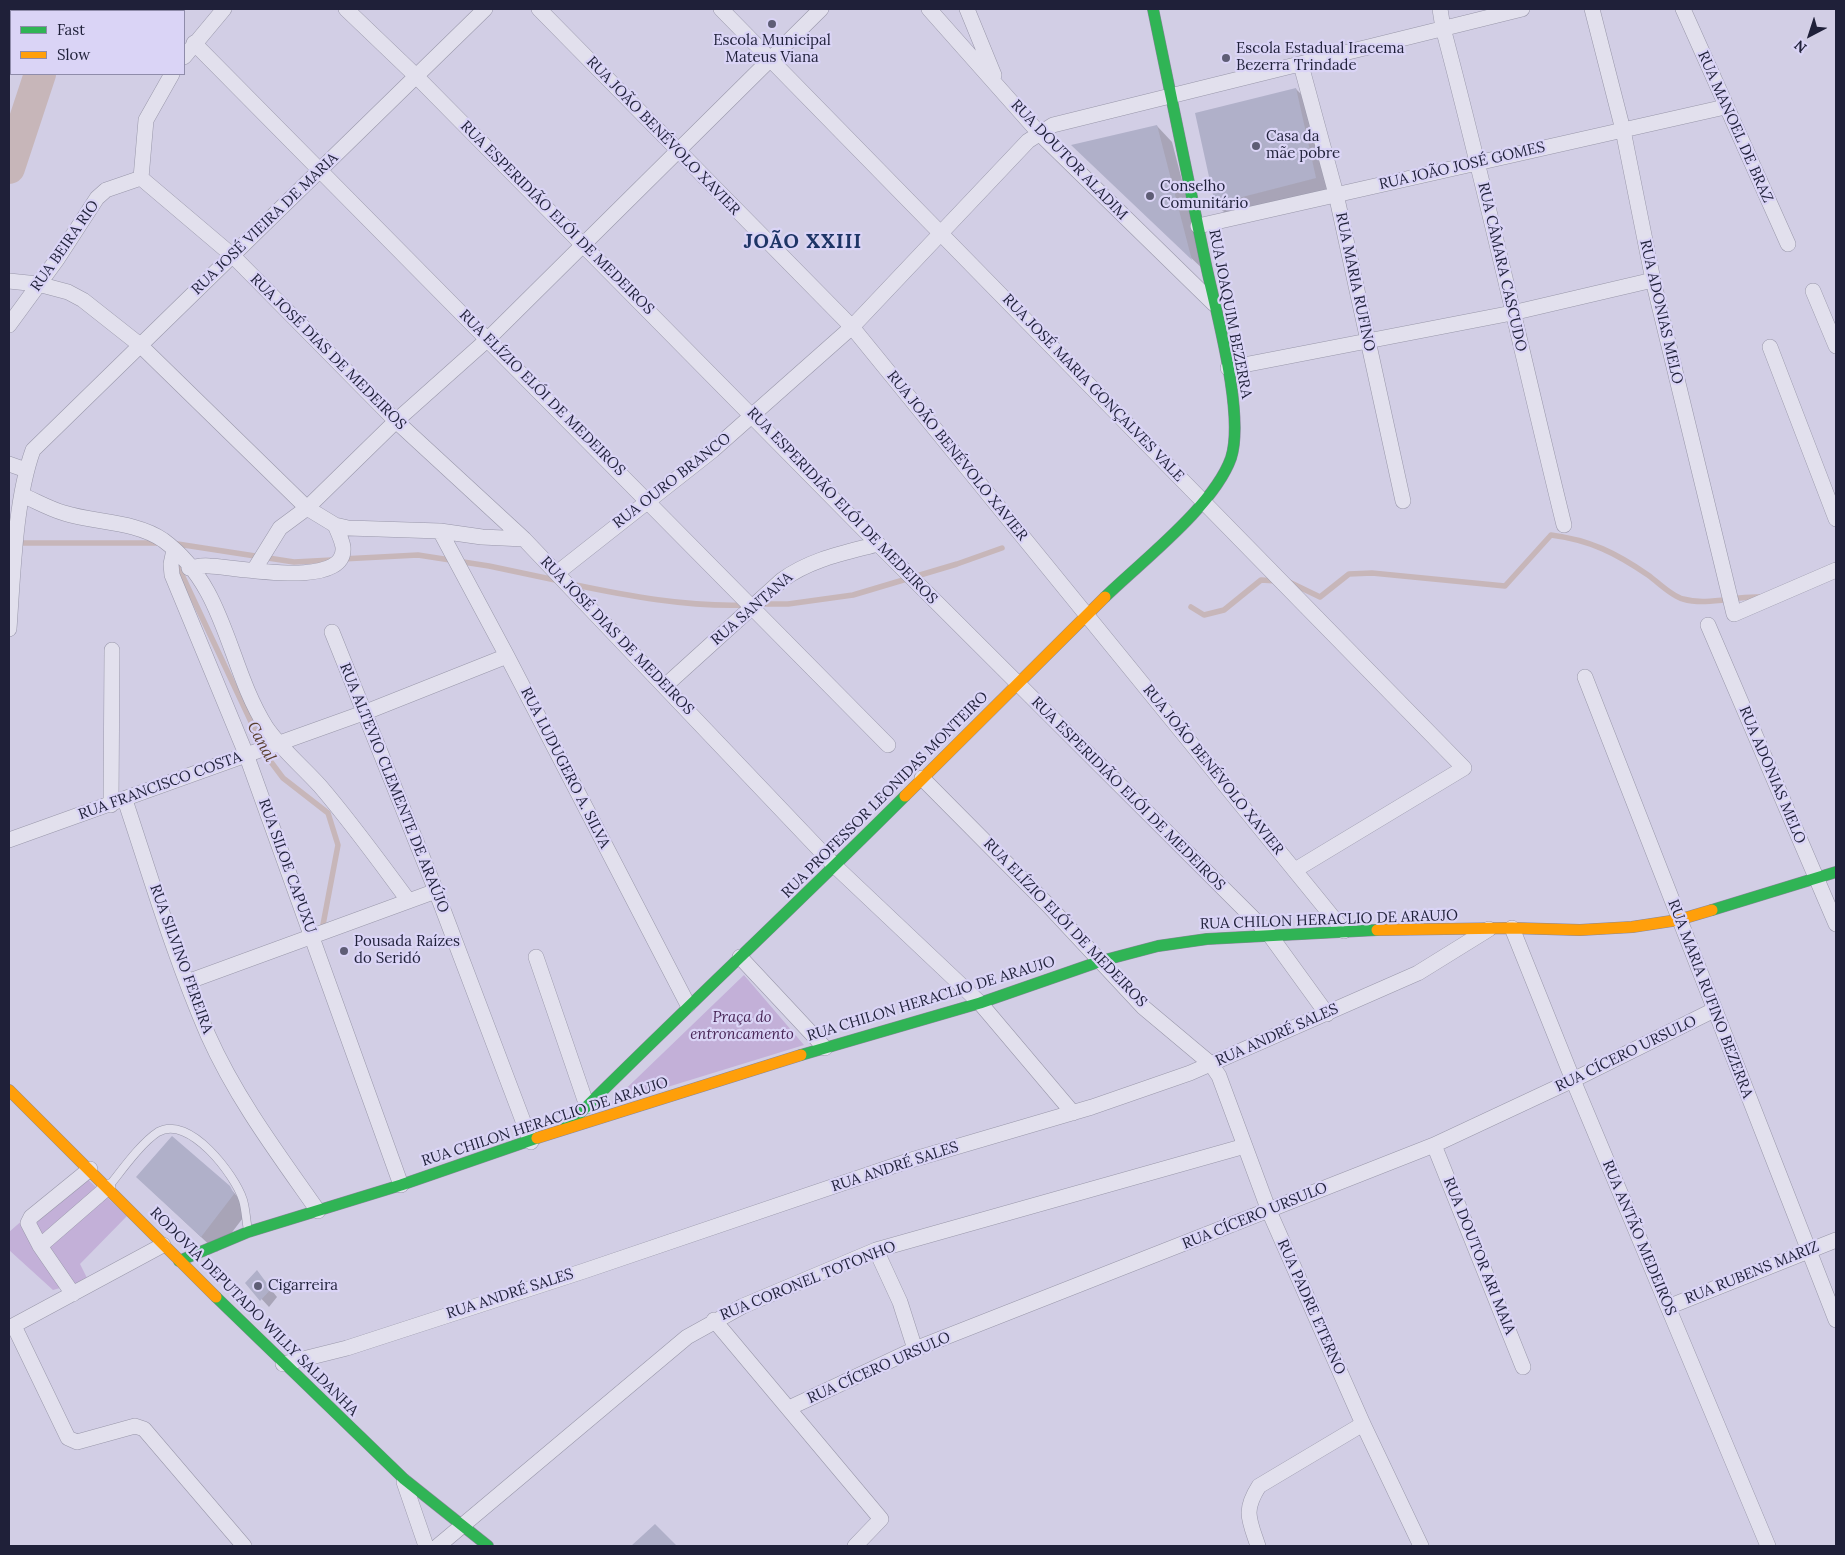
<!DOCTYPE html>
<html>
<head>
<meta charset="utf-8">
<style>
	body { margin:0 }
	#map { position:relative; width:1845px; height:1555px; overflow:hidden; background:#d2cee5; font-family:Lora,serif }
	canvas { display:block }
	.frame { position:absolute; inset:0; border:10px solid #1f2039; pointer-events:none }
	.legend { position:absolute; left:10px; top:10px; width:175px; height:65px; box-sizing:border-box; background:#dad4f6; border:1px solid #8f8caa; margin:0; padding:6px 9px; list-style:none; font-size:15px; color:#1f2039 }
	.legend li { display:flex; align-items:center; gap:10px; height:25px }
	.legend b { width:25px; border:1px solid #8f8caa }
	.north { position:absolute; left:1785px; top:10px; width:50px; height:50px; -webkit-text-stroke:4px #dad4f6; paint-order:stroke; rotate:220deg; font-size:14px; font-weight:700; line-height:20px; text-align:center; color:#1f2039 }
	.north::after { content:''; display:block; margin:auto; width:18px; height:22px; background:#1f2039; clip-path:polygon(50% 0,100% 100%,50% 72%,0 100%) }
</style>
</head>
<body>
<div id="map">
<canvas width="1845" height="1555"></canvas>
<div class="frame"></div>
<ul class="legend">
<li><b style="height:6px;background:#30b455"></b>Fast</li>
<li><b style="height:6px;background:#ff9f0a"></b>Slow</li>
</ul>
<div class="north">N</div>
</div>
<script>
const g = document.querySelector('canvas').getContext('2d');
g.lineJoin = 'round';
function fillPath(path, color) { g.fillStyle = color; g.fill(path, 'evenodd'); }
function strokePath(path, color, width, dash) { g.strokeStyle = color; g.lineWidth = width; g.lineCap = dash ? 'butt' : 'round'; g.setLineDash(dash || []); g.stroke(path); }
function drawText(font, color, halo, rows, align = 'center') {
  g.font = font + ' Lora,serif'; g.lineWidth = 4.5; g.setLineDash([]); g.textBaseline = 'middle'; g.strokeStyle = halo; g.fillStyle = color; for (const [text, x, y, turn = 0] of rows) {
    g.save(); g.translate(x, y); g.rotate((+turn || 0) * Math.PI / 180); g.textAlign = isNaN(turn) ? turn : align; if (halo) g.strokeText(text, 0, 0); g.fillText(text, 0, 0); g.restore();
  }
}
const green = new Path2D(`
	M 744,975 L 804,1045 L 609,1105 Z
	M 79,1171 L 127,1216 L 80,1264 L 88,1280 L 53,1290 L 9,1250 L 9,1232 Z`);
const shadow = new Path2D(`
	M 1296,89 L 1311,104 L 1331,193 L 1231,219 L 1216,204 L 1197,114 Z
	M 1157,126 L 1172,142 L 1206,272 L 1088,160 Z
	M 229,1187 L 249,1210 L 217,1252 L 153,1192 Z
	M 257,1272 L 277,1297 L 269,1307 L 247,1283 Z`);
const stream = new Path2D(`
	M 16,543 L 159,543
	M 171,543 L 294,562 L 332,560
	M 342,559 L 418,555 L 489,566 L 560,581
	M 176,562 L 268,758 L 283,778 L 328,813 L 338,845 L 322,930
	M 1289,582 L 1320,597 L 1349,574 L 1372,573 L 1505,586 L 1551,535 C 1590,540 1616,553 1648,575 C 1658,582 1671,596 1683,599 C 1707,606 1734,596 1759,597
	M 571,584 C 628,596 687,607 745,605
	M 759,604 L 788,604 L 853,595 L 957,564 L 1002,548
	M 1191,607 L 1204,615 L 1224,610 L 1261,580 L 1277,581`);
const river = new Path2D(`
	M 60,11 L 61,9
	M 9,168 L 40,74`);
const building = new Path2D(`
	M 1296,88 L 1316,178 L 1215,204 L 1195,113 Z
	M 1157,125 L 1190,253 L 1192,260 L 1071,145 Z
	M 172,1136 L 230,1186 L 234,1194 L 201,1237 L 136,1177 Z
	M 257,1270 L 271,1289 L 260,1301 L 245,1283 Z
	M 655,1524 L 677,1546 L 631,1546 Z`);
const lane = new Path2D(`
	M 109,1186 C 122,1170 141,1143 158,1132 C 189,1114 235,1175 243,1200 C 246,1210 246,1221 248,1230`);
const street = new Path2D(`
	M 346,9 L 416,76 L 878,544 L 1269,934 L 1327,1014
	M 539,9 L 852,327 L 1344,931
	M 721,9 L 1464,768 L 1295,870
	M 929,9 L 1039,133 L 1214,304
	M 967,9 L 994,75
	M 1440,9 L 1443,28 C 1487,193 1523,359 1564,525
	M 1592,9 L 1623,130 L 1653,280 L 1734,614 L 1836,570
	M 1683,9 L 1788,244
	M 194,43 L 888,745
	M 184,57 L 224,9
	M 1301,65 L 1336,194 L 1403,501
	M 141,178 L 233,256 L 396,421 L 524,539 L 835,866 L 980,1003 L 1073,1113
	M 1198,226 L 1725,107
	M 9,281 L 38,284 L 68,292 L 83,300 L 140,345 L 307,508 L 335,525 L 348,528 L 440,531 L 482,537 L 524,539
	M 1813,291 L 1836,346
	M 9,325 L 58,258 L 97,198 L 106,190 L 141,178 L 146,120 L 172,74
	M 1770,347 L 1836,519
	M 1228,368 L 1512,313 L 1653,280
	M 9,464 L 26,470
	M 22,495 C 36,501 50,509 64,513 C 96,523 135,521 163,540 C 227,587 227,665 266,727 C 281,749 302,766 320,786 C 351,822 379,861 408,900
	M 440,531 L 507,656 L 688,1005
	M 174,550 L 171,564 L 172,575 L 246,754 L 401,1185
	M 189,568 C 196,567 202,565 209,566 C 231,566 347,591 343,547 C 342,540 338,532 335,525
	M 254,570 L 280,528 L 307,508 L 396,421 L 488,339 L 821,9
	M 557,573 L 713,450 L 852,327 L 1028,141 L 1053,125 L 1522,9
	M 1708,625 L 1836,924
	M 9,629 C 13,574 15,500 33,450 L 485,9
	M 332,632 L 436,891 L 531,1142
	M 1585,677 L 1836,1320
	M 665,686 L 782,580 C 811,559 844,553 878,544
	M 922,778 L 1047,904 L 1143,1007 L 1211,1064 L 1219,1076 L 1269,1211 L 1363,1424 L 1421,1546
	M 125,800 C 151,878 175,959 208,1035 C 236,1098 278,1154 318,1211
	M 111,805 L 112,650
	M 9,840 L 366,712 L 507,656
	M 1512,928 L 1573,1080 L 1768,1546
	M 536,957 L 587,1106
	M 740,957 L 825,1048
	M 187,982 L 436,891
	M 1434,1145 L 1523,1367
	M 40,1246 L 108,1187
	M 876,1250 L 900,1302 L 915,1349
	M 73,1294 L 40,1246 L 28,1223 L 31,1217 L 90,1169
	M 1668,1307 L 1836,1240
	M 714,1320 L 881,1519 L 855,1546
	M 14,1326 L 68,1438 L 77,1442 L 135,1426 L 144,1429 L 244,1546
	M 9,1328 L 163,1245
	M 283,1364 L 347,1348 L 584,1271 L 908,1161 L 1092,1107 L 1190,1073 L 1418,973 L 1489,929
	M 789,1408 L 915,1349 L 1434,1145 L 1573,1080 L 1714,1010
	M 404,1482 L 426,1546
	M 438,1546 L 687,1337 L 743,1306 L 876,1250 L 1245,1146
	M 1258,1546 C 1249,1519 1243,1511 1259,1486 L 1363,1424`);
const fast = new Path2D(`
	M 1105,597 C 1142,561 1214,506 1231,458 C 1245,415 1216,312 1206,265 C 1189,179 1171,94 1153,9
	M 1712,910 L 1836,872
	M 801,1055 L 980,1003 L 1101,961 L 1158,946 L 1207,939 L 1377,930
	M 566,1127 C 678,1015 793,908 905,796
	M 179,1261 L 248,1232 L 401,1185 L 537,1138
	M 216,1297 L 404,1479 L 488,1546`);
const slow = new Path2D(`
	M 905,796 L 1105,597
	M 1377,930 L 1512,928 L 1580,930 L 1632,927 L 1678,920 L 1712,910
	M 9,1090 L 216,1297
	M 537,1138 L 801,1055`);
const markers = [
	[772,24,5,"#5e5d75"],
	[1226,58,5,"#5e5d75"],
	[1256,146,5,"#5e5d75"],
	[1150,196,5,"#5e5d75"],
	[344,951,5,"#5e5d75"],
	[258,1286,5,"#5e5d75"]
];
const poiNames = [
	["Escola Municipal",772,41,"center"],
	["Mateus Viana",772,58,"center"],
	["Escola Estadual Iracema",1236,49],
	["Bezerra Trindade",1236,66],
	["Casa da",1266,137],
	["mãe pobre",1266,154],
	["Conselho",1160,187],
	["Comunitário",1160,204],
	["Pousada Raízes",354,942],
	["do Seridó",354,959],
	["Cigarreira",268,1286]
];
const streetNames = [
	["RUA MANOEL DE BRAZ",1735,127,66],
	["RUA JOÃO BENÉVOLO XAVIER",663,136,46],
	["RUA DOUTOR ALADIM",1069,160,46],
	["RUA JOÃO JOSÉ GOMES",1462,166,-13],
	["RUA ESPERIDIÃO ELÓI DE MEDEIROS",557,218,45],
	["RUA JOSÉ VIEIRA DE MARIA",265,224,-44],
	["RUA BEIRA RIO",65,246,-55],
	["RUA CÂMARA CASCUDO",1502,267,77],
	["RUA MARIA RUFINO",1355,282,78],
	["RUA ADONIAS MELO",1661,312,77],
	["RUA JOAQUIM BEZERRA",1230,314,79],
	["RUA JOSÉ DIAS DE MEDEIROS",328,352,45],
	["RUA JOSÉ MARIA GONÇALVES VALE",1093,388,46],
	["RUA ELÍZIO ELÓI DE MEDEIROS",542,393,45],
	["RUA JOÃO BENÉVOLO XAVIER",957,456,51],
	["RUA OURO BRANCO",672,481,-38],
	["RUA ESPERIDIÃO ELÓI DE MEDEIROS",842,506,46],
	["RUA SANTANA",752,609,-41],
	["RUA JOSÉ DIAS DE MEDEIROS",617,636,46],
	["RUA LUDUGERO A. SILVA",565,768,63],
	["RUA JOÃO BENÉVOLO XAVIER",1213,770,51],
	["RUA ADONIAS MELO",1772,775,67],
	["RUA FRANCISCO COSTA",160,786,-20],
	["RUA ALTEVIO CLEMENTE DE ARAÚJO",394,788,68],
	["RUA ESPERIDIÃO ELÓI DE MEDEIROS",1128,794,45],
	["RUA PROFESSOR LEONIDAS MONTEIRO",885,795,-45],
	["RUA SILOE CAPUXU",287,866,70],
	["RUA CHILON HERACLIO DE ARAUJO",1329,920,-2],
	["RUA ELÍZIO ELÓI DE MEDEIROS",1065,923,46],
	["RUA SILVINO FEREIRA",181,959,70],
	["RUA CHILON HERACLIO DE ARAUJO",931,999,-17],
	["RUA MARIA RUFINO BEZERRA",1710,999,69],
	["RUA ANDRÉ SALES",1277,1035,-24],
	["RUA CÍCERO URSULO",1626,1054,-26],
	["RUA CHILON HERACLIO DE ARAUJO",545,1122,-18],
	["RUA ANDRÉ SALES",895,1167,-18],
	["RUA CÍCERO URSULO",1255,1216,-22],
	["RUA ANTÃO MEDEIROS",1639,1238,67],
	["RUA DOUTOR ARI MAIA",1479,1256,68],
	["RUA RUBENS MARIZ",1752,1273,-22],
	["RUA CORONEL TOTONHO",808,1281,-22],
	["RUA ANDRÉ SALES",510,1294,-18],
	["RUA PADRE ETERNO",1311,1307,66],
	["RODOVIA DEPUTADO WILLY SALDANHA",254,1312,45],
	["RUA CÍCERO URSULO",879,1368,-24]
];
const parkNames = [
	["Praça do",742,1018],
	["entroncamento",742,1035]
];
const waterNames = [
	["Canal",261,742,62]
];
const districtNames = [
	["JOÃO XXIII",803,242]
];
fillPath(green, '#c3b0d8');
fillPath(shadow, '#0003');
strokePath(stream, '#c7b6b9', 5.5);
strokePath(river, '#c7b6b9', 32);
fillPath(building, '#b0b0c9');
strokePath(lane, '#9997aa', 9);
strokePath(street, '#9997aa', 16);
strokePath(fast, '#89879a', 12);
strokePath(slow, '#89879a', 12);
strokePath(lane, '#e2e0ed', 8);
strokePath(street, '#e2e0ed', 15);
strokePath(fast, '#30b455', 11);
strokePath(slow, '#ff9f0a', 11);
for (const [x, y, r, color] of markers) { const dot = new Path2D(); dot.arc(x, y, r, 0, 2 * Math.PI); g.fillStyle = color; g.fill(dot); strokePath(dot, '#dad4f6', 2); }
drawText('15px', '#1f2039', '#dad4f6', poiNames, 'left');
drawText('15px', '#1f2039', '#dad4f6', streetNames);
drawText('italic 15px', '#482556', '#dad4f6', parkNames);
drawText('italic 16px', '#593f2e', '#dad4f6', waterNames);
g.letterSpacing = '1px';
drawText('bold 20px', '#1e3566', '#dad4f6', districtNames);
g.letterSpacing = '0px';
</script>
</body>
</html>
